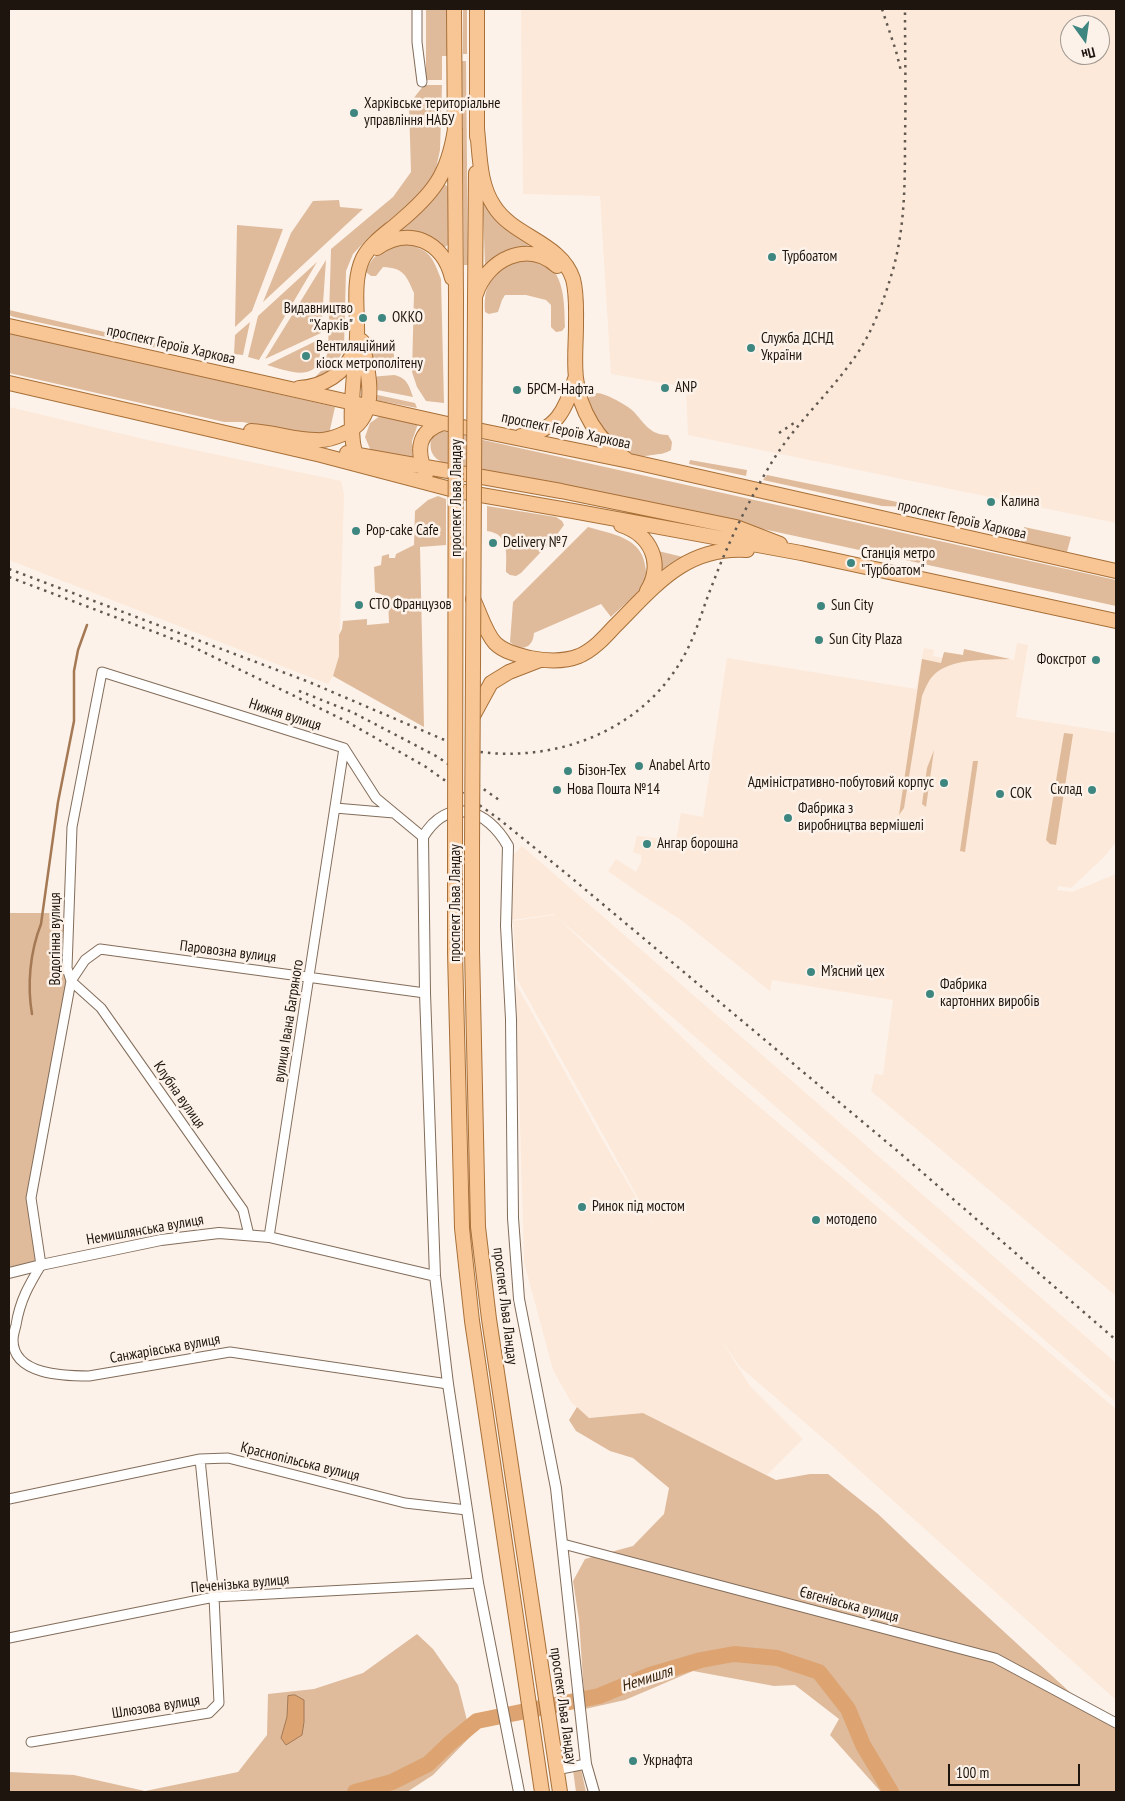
<!DOCTYPE html>
<html>
<head>
<meta charset="utf-8">
<style>
	body { margin:0 }
	#map { position:relative; width:1125px; height:1801px; overflow:hidden; background:#fcf2ea; font-family:"PT Sans Narrow",sans-serif }
	canvas { display:block }
	.frame { position:absolute; inset:0; border:10px solid #1e160e; pointer-events:none }
	.north { position:absolute; left:1060px; top:15px; width:50px; height:50px; box-sizing:border-box; background:#fcf2ea; border:1px solid #a39a92; border-radius:50%; rotate:166deg; font-size:14px; font-weight:700; line-height:20px; text-align:center; color:#1e160e }
	.north::after { content:''; display:block; margin:auto; width:18px; height:22px; background:#3e8680; clip-path:polygon(50% 0,100% 100%,50% 72%,0 100%) }
	.scale { position:absolute; left:948px; top:1764px; width:132px; height:22px; box-sizing:border-box; border:2px solid #1e160e; border-top:0; padding-left:6px; font-size:15px; line-height:18px; white-space:nowrap; color:#1e160e; -webkit-text-stroke:4px #fcf2ea; paint-order:stroke }
</style>
</head>
<body>
<div id="map">
<canvas width="1125" height="1801"></canvas>
<div class="frame"></div>
<div class="north">Пн</div>
<div class="scale">100 m</div>
</div>
<script>
const g = document.querySelector('canvas').getContext('2d');
g.lineJoin = 'round';
function fillPath(path, color) { g.fillStyle = color; g.fill(path, 'evenodd'); }
function strokePath(path, color, width, dash) { g.strokeStyle = color; g.lineWidth = width; g.lineCap = dash ? 'butt' : 'round'; g.setLineDash(dash || []); g.stroke(path); }
function drawText(font, color, halo, rows, align = 'center') {
  g.font = font + ' "PT Sans Narrow",sans-serif'; g.lineWidth = 5; g.setLineDash([]); g.textBaseline = 'middle'; g.strokeStyle = halo; g.fillStyle = color; for (const [text, x, y, turn = 0] of rows) {
    g.save(); g.translate(x, y); g.rotate((+turn || 0) * Math.PI / 180); g.textAlign = isNaN(turn) ? turn : align; if (halo) g.strokeText(text, 0, 0); g.fillText(text, 0, 0); g.restore();
  }
}
const built = new Path2D(`
	M 521,9 L 1116,9 L 1116,523 L 688,435 L 686,387 L 611,374 L 600,196 L 523,194 ZM 1070,25 L 1100,25 L 1100,55 L 1070,55 Z
	M 9,407 L 152,441 L 341,481 L 344,494 L 339,656 L 333,676 L 328,684 L 9,560 Z
	M 1017,643 L 1028,645 L 1016,717 L 1116,733 L 1116,842 L 1105,856 L 1071,888 L 1058,886 L 1057,890 L 1072,892 L 1116,874 L 1116,1296 L 871,1091 L 875,1074 L 883,1075 L 893,1000 L 772,980 L 770,991 L 681,920 L 639,893 L 608,871 L 616,859 L 636,872 L 641,862 L 641,855 L 633,852 L 637,836 L 676,840 L 681,813 L 703,817 L 727,658 L 916,689 L 924,648 L 934,650 L 933,656 L 943,658 L 944,652 L 963,655 L 964,649 L 1014,660 Z
	M 522,846 L 1116,1363 L 1116,1402 L 557,917 L 717,1071 L 1116,1409 L 1116,1700 L 831,1445 L 740,1367 L 721,1340 L 750,1386 L 803,1439 L 767,1475 L 643,1413 L 589,1418 L 571,1402 L 553,1370 L 524,1262 L 516,984 L 610,1153 L 658,1234 L 517,979 L 513,921 L 555,915 L 554,914 L 512,920 L 511,857 Z`);
const green = new Path2D(`
	M 426,9 L 449,9 L 449,56 L 442,56 L 442,80 L 426,80 Z
	M 463,9 L 467,9 L 467,54 L 463,54 Z
	M 462,61 L 466,61 L 468,265 L 464,265 Z
	M 424,85 L 442,85 L 440,150 L 435,173 L 419,195 L 369,237 L 353,254 L 346,271 L 344,348 C 339,361 331,369 321,378 L 315,377 L 322,370 L 328,351 L 331,249 L 393,197 L 411,172 L 409,104 Z
	M 442,184 L 446,185 L 448,188 L 449,244 L 445,247 L 403,232 L 401,229 Z
	M 339,200 L 340,207 L 363,209 L 263,302 L 291,233 L 313,201 Z
	M 484,204 L 530,243 L 530,245 L 513,250 L 486,265 L 485,265 L 483,208 Z
	M 237,225 L 283,229 L 252,311 L 235,327 Z
	M 405,243 C 430,251 432,255 441,279 L 444,403 L 426,401 L 417,387 L 412,372 L 414,293 C 406,275 404,268 383,267 L 376,276 L 371,276 L 366,272 C 372,253 387,247 405,243 Z
	M 326,260 L 321,333 L 265,359 Z
	M 514,260 C 521,261 531,259 538,261 C 566,268 564,305 565,327 L 562,331 L 556,332 L 551,327 L 551,305 L 546,300 L 526,295 L 505,295 L 502,300 L 498,312 L 489,314 L 485,312 C 483,285 492,275 514,260 Z
	M 317,262 L 259,360 L 248,357 L 258,316 Z
	M 9,310 L 205,355 L 207,359 L 14,317 L 9,315 Z
	M 250,322 L 243,355 L 234,354 L 235,335 Z
	M 9,333 L 335,407 L 329,434 L 287,432 L 243,422 L 224,422 L 9,373 Z
	M 320,339 C 320,346 321,353 319,359 C 314,383 282,369 267,365 Z
	M372 356a11 11 0 1 1 22 0a11 11 0 1 1-22 0Z
	M 394,375 C 407,378 409,385 413,397 L 372,389 L 370,377 Z
	M 597,393 C 605,393 627,405 633,411 C 644,422 649,435 668,435 L 672,442 L 671,450 C 665,454 659,454 652,455 C 617,462 599,427 587,399 L 591,396 Z
	M 373,394 L 415,403 L 417,408 L 375,400 Z
	M 380,416 L 418,424 L 412,441 L 413,459 L 371,451 L 365,437 L 370,423 Z
	M 437,431 L 447,432 L 1116,580 L 1116,606 L 740,524 L 444,463 C 430,457 428,447 433,433 Z
	M 690,460 L 747,470 L 746,476 L 689,464 Z
	M 767,475 L 912,505 L 912,507 L 882,506 L 763,480 Z
	M 438,496 L 446,499 L 446,545 L 420,547 L 424,727 L 333,676 L 339,656 L 339,635 L 342,629 L 343,621 L 367,619 L 367,625 L 389,623 L 388,597 L 375,592 L 374,567 L 381,565 L 382,556 L 389,554 L 389,558 L 395,558 L 396,554 L 414,545 L 415,511 L 428,500 Z
	M 487,506 L 556,517 L 562,521 L 564,525 L 556,536 L 521,573 L 516,576 L 510,575 L 506,572 C 506,554 510,534 487,531 Z
	M 588,527 C 611,534 641,537 645,565 C 646,570 647,576 646,580 C 642,591 620,608 611,617 L 601,604 L 534,633 C 533,649 520,652 510,642 L 513,602 Z
	M 1024,527 L 1071,537 L 1067,552 L 1021,542 Z
	M 654,550 L 683,557 L 660,576 Z
	M 964,649 L 1010,659 C 987,660 956,658 937,672 C 929,678 926,687 922,696 L 904,808 L 899,815 L 922,659 L 941,663 L 944,652 L 963,655 Z
	M 1064,733 L 1073,734 L 1056,845 L 1050,844 L 1046,840 Z
	M 934,750 L 926,807 L 922,804 L 927,768 Z
	M 973,761 L 978,761 L 965,852 L 960,851 Z
	M 9,913 L 60,913 L 63,919 L 67,968 L 71,981 L 31,1198 L 41,1265 L 9,1273 Z
	M 577,1407 L 589,1418 L 643,1413 L 776,1480 L 810,1474 L 828,1474 L 878,1514 L 938,1571 L 1087,1708 L 1116,1720 L 1116,1792 L 881,1792 L 830,1735 L 839,1719 L 795,1685 L 774,1686 L 693,1671 L 625,1700 L 585,1709 L 579,1620 L 573,1581 L 585,1559 L 633,1546 L 664,1514 L 669,1488 L 633,1458 L 610,1451 L 576,1431 L 569,1420 Z
	M 417,1634 L 433,1649 L 458,1685 L 471,1736 L 433,1775 L 407,1792 L 9,1792 L 9,1772 L 74,1775 L 145,1791 L 238,1772 L 267,1735 L 268,1694 L 314,1689 L 363,1673 Z
	M 581,1769 L 586,1792 L 576,1792 L 573,1770 Z`);
const water = new Path2D(`
	M 295,1695 L 304,1700 L 304,1722 L 302,1735 L 286,1745 L 281,1738 L 287,1717 L 288,1696 Z`);
const stream = new Path2D(`
	M 32,1014 C 27,985 30,952 41,924 L 58,802 L 74,721 L 74,671 L 78,650 L 87,625`);
const river = new Path2D(`
	M 355,1792 L 392,1782 L 428,1764 L 450,1743 L 477,1721 L 599,1696 L 650,1675 L 701,1660 L 734,1654 L 777,1658 L 819,1672 L 848,1709 L 863,1745 L 891,1792`);
const minor = new Path2D(`
	M 417,9 L 417,42 L 422,82
	M 335,808 L 394,813
	M 423,837 L 376,798 L 344,748 L 102,672 L 72,827 L 67,968 L 71,981 L 31,1198 L 41,1265 C 29,1285 20,1300 16,1325 C 15,1329 13,1335 13,1340 C 13,1375 64,1376 89,1376 L 230,1352 L 448,1384
	M 249,1235 L 243,1210 L 101,1008 L 71,981 L 85,960 L 100,949 L 425,993
	M 269,1237 L 344,748
	M 9,1499 L 200,1459 L 228,1458 L 405,1503 L 467,1510
	M 563,1544 L 995,1658 L 1116,1723
	M 9,1638 L 214,1597 L 478,1583
	M 31,1742 L 209,1713 L 219,1703 L 214,1597 L 200,1459
	M 556,1770 L 586,1764`);
const tertiary = new Path2D(`
	M 9,1273 L 41,1265 L 161,1240 L 219,1233 L 269,1237 L 435,1276
	M 519,1792 L 478,1583 L 448,1384 L 435,1276 L 425,993 L 423,837 C 448,796 487,808 508,846 L 506,926 L 511,1019 L 513,1218 L 519,1299 L 556,1488 L 586,1764 L 594,1792`);
const primary = new Path2D(`
	M 454,9 L 456,298
	M 477,129 C 480,155 479,184 494,206 C 513,237 561,242 573,279 C 577,294 576,310 576,325 C 576,342 574,361 576,378 C 579,409 598,442 626,459
	M 477,137 L 477,9
	M 377,248 C 409,226 443,241 452,278
	M 476,294 C 487,260 527,239 557,266
	M 475,298 L 476,173
	M 9,326 L 443,423 L 634,462 L 1116,571
	M 9,383 L 321,455 L 458,491 L 573,511 L 801,553 L 1116,621
	M 299,388 C 323,387 346,373 354,350
	M 251,431 C 273,432 295,440 316,440 C 326,441 334,438 343,434 C 382,418 368,373 362,341
	M 521,436 C 556,432 566,409 575,379
	M 347,453 L 561,491 L 736,527 L 780,544
	M 361,460 C 356,456 354,450 353,443 C 349,408 355,372 357,337 C 358,312 352,281 363,258 C 371,243 385,234 398,223 C 433,194 448,175 455,129
	M 426,474 C 416,451 417,431 443,423
	M 621,525 C 651,535 664,563 647,591
	M 473,599 C 480,613 485,632 495,643 C 504,652 518,655 530,658 C 546,661 564,662 579,656 C 593,650 604,638 614,627 C 655,586 685,546 747,550
	M 473,716 L 491,683 L 509,672 L 540,660
	M 455,845 L 455,953 L 462,1228 L 472,1321 L 542,1792
	M 472,848 L 472,950 L 478,1227 L 489,1319 L 560,1792`);
const rail = new Path2D(`
	M 882,9 L 896,51 L 901,71
	M 779,433 L 794,423
	M 9,569 L 309,682 L 454,744
	M 9,577 L 189,645 L 346,721 L 426,767 L 499,819 L 568,875 L 901,1154 L 1116,1340
	M 299,691 L 352,712 L 438,757 L 502,802
	M 473,751 C 555,764 644,731 685,654 C 697,632 703,607 713,583 C 728,543 747,504 769,467 C 793,425 830,394 857,354 C 875,327 885,297 894,266 C 905,224 905,181 905,138 C 906,95 905,52 905,9`);
const primaryBridge = new Path2D(`
	M 455,845 L 456,298
	M 472,848 L 475,298`);
const markers = [
	[354,113,5,"#3e8680"],
	[772,257,5,"#3e8680"],
	[363,318,5,"#3e8680"],
	[382,318,5,"#3e8680"],
	[751,348,5,"#3e8680"],
	[306,356,5,"#3e8680"],
	[665,388,5,"#3e8680"],
	[517,390,5,"#3e8680"],
	[991,502,5,"#3e8680"],
	[356,531,5,"#3e8680"],
	[493,543,5,"#3e8680"],
	[851,563,5,"#3e8680"],
	[359,605,5,"#3e8680"],
	[821,606,5,"#3e8680"],
	[819,640,5,"#3e8680"],
	[1096,660,5,"#3e8680"],
	[639,766,5,"#3e8680"],
	[568,771,5,"#3e8680"],
	[944,783,5,"#3e8680"],
	[557,790,5,"#3e8680"],
	[1092,790,5,"#3e8680"],
	[1000,794,5,"#3e8680"],
	[788,818,5,"#3e8680"],
	[647,844,5,"#3e8680"],
	[811,972,5,"#3e8680"],
	[930,994,5,"#3e8680"],
	[582,1207,5,"#3e8680"],
	[816,1220,5,"#3e8680"],
	[633,1761,5,"#3e8680"]
];
const poiNames = [
	["Харківське територіальне",364,104],
	["управління НАБУ",364,121],
	["Турбоатом",782,257],
	["Видавництво",353,309,"right"],
	["\"Харків\"",353,326,"right"],
	["ОККО",392,318],
	["Служба ДСНД",761,339],
	["України",761,356],
	["Вентиляційний",316,347],
	["кіоск метрополітену",316,364],
	["ANP",675,388],
	["БРСМ-Нафта",527,390],
	["Калина",1001,502],
	["Pop-cake Cafe",366,531],
	["Delivery №7",503,543],
	["Станція метро",861,554],
	["\"Турбоатом\"",861,571],
	["СТО Французов",369,605],
	["Sun City",831,606],
	["Sun City Plaza",829,640],
	["Фокстрот",1086,660,"right"],
	["Anabel Arto",649,766],
	["Бізон-Тех",578,771],
	["Адміністративно-побутовий корпус",934,783,"right"],
	["Нова Пошта №14",567,790],
	["Склад",1082,790,"right"],
	["СОК",1010,794],
	["Фабрика з",798,809],
	["виробництва вермішелі",798,826],
	["Ангар борошна",657,844],
	["М’ясний цех",821,972],
	["Фабрика",940,985],
	["картонних виробів",940,1002],
	["Ринок під мостом",592,1207],
	["мотодепо",826,1220],
	["Укрнафта",643,1761]
];
const streetNames = [
	["проспект Героїв Харкова",171,345,13],
	["проспект Героїв Харкова",566,431,12],
	["проспект Льва Ландау",457,498,-90],
	["проспект Героїв Харкова",962,520,13],
	["Нижня вулиця",285,715,18],
	["проспект Льва Ландау",456,903,-90],
	["Водогінна вулиця",56,939,-90],
	["Паровозна вулиця",228,952,7],
	["вулиця Івана Багряного",289,1021,-81],
	["Клубна вулиця",179,1095,55],
	["Немишлянська вулиця",145,1230,-10],
	["проспект Льва Ландау",505,1306,83],
	["Санжарівська вулиця",165,1349,-10],
	["Краснопільська вулиця",300,1462,14],
	["Печенізька вулиця",240,1584,-5],
	["Євгенівська вулиця",849,1605,15],
	["проспект Льва Ландау",563,1706,82],
	["Шлюзова вулиця",156,1707,-9]
];
const waterNames = [
	["Немишля",647,1679,-18]
];
fillPath(built, '#fce9d9');
fillPath(green, '#dfbb9c');
fillPath(water, '#dda472');
strokePath(water, '#a47954', 1);
strokePath(stream, '#a47954', 2.5);
strokePath(river, '#dda472', 16);
strokePath(minor, '#836d5a', 11);
strokePath(tertiary, '#836d5a', 12);
strokePath(primary, '#a87038', 16);
strokePath(minor, '#fff', 9);
strokePath(tertiary, '#fff', 10);
strokePath(primary, '#f8c695', 14);
strokePath(rail, '#615850', 2.5, [2.5, 5]);
strokePath(primaryBridge, '#a87038', 16, []);
strokePath(primaryBridge, '#f8c695', 14);
for (const [x, y, r, color] of markers) { const dot = new Path2D(); dot.arc(x, y, r, 0, 2 * Math.PI); g.fillStyle = color; g.fill(dot); strokePath(dot, '#fcf2ea', 2); }
drawText('15px', '#1e160e', '#fcf2ea', poiNames, 'left');
drawText('15px', '#1e160e', '#fcf2ea', streetNames);
drawText('italic 16px', '#3d260f', '#fcf2ea', waterNames);
</script>
</body>
</html>
